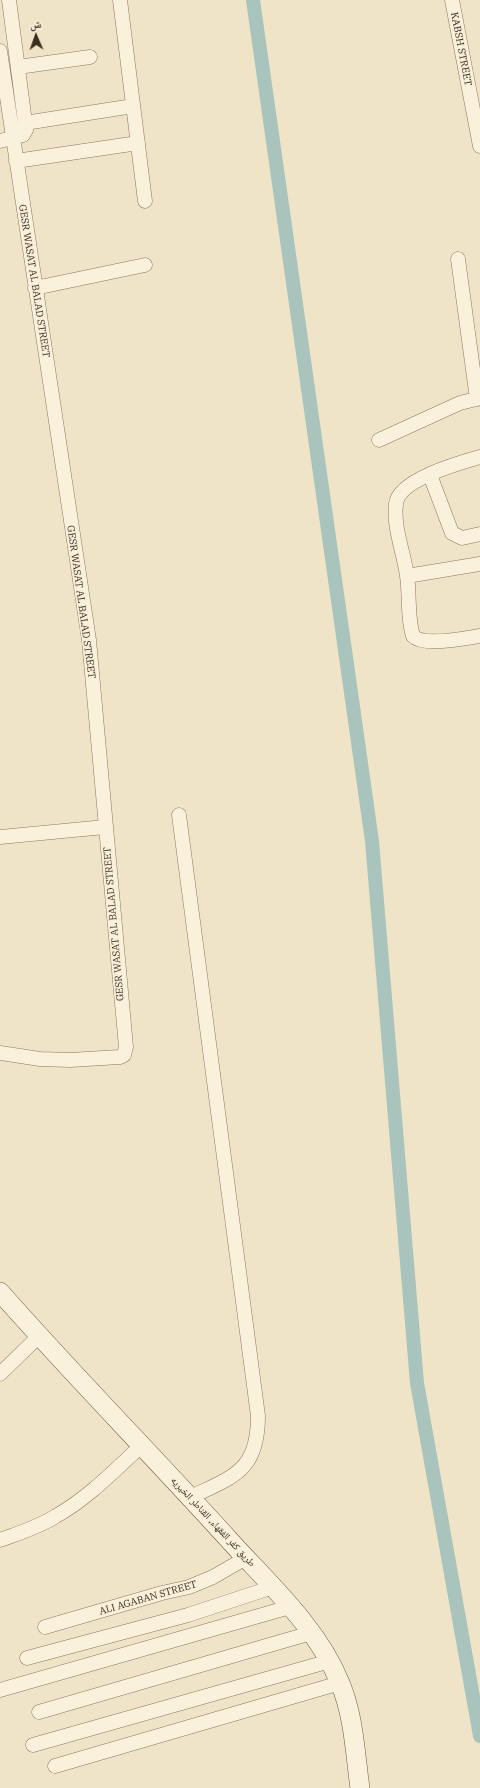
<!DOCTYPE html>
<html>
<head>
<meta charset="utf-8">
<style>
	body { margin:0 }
	#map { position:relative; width:480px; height:1788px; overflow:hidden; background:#f0e4c8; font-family:"IBM Plex Serif","Noto Naskh Arabic",serif }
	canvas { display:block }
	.north { position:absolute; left:16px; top:16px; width:40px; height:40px; -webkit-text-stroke:3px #f7eed8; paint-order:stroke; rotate:358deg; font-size:11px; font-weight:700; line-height:16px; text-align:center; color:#3d2e20 }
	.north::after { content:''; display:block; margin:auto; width:14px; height:18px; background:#3d2e20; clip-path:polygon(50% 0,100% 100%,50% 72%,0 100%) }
</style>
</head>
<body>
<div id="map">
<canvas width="480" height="1788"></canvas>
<div class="north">ش</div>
</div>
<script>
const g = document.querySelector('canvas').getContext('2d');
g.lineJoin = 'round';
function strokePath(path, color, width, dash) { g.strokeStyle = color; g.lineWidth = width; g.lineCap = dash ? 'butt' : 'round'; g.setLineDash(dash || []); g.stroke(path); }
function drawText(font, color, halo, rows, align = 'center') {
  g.font = font + ' "IBM Plex Serif","Noto Naskh Arabic",serif'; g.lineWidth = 3; g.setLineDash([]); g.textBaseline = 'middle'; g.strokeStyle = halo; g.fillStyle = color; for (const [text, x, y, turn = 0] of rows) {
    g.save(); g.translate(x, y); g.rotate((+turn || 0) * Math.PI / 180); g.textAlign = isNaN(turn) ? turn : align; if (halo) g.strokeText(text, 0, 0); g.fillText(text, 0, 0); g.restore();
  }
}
const canal = new Path2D(`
	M 253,0 L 372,841 L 417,1383 L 480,1736`);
const street = new Path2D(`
	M 120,0 L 145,201
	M 452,0 L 480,146
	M 0,51 L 89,640 L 126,1047 L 124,1055 L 120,1057 L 70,1060 L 40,1059 L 0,1053
	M 18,67 L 90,57
	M 25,123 L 133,106
	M 0,141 L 23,135 L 26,130 L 9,0
	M 16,161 L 138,143
	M 458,259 L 477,399
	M 35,288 L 145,265
	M 379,440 L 460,403 L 480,398
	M 480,457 C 459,463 398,480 396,504 C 393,527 404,553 407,576 C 410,595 407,617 413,636 C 424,647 465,638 480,636
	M 430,475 L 452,533 L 462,538 L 480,534
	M 407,576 L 480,564
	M 179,815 L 258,1416 C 258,1471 234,1476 191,1497
	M 0,837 L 105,827
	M 0,1374 L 39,1336
	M 0,1540 C 19,1533 39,1527 56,1516 C 88,1498 114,1471 141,1446
	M 45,1627 L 162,1593 L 189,1587 L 213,1577 L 246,1558
	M 27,1658 L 188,1615 L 273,1587
	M 0,1690 L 290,1607
	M 39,1712 L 311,1633
	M 33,1745 L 330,1661
	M 55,1766 L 340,1683`);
const secondary = new Path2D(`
	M 0,1292 C 75,1377 155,1458 231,1542 C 270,1585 318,1628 340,1683 C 354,1716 355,1753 360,1788`);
const streetNames = [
	["KABSH STREET",461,49,79],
	["GESR WASAT AL BALAD STREET",34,281,81],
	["GESR WASAT AL BALAD STREET",81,602,82],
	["GESR WASAT AL BALAD STREET",114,924,-95],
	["طريق كفر الفقهاء, القناطر الخيريه",213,1522,47],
	["ALI AGABAN STREET",148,1598,-16]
];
strokePath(canal, '#a9c4bc', 14);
strokePath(street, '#8d765c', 15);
strokePath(secondary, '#6f573f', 20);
strokePath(street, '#faf1dc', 14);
strokePath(secondary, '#faf1dc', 19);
drawText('10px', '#3d2e20', '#f7eed8', streetNames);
</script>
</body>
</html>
